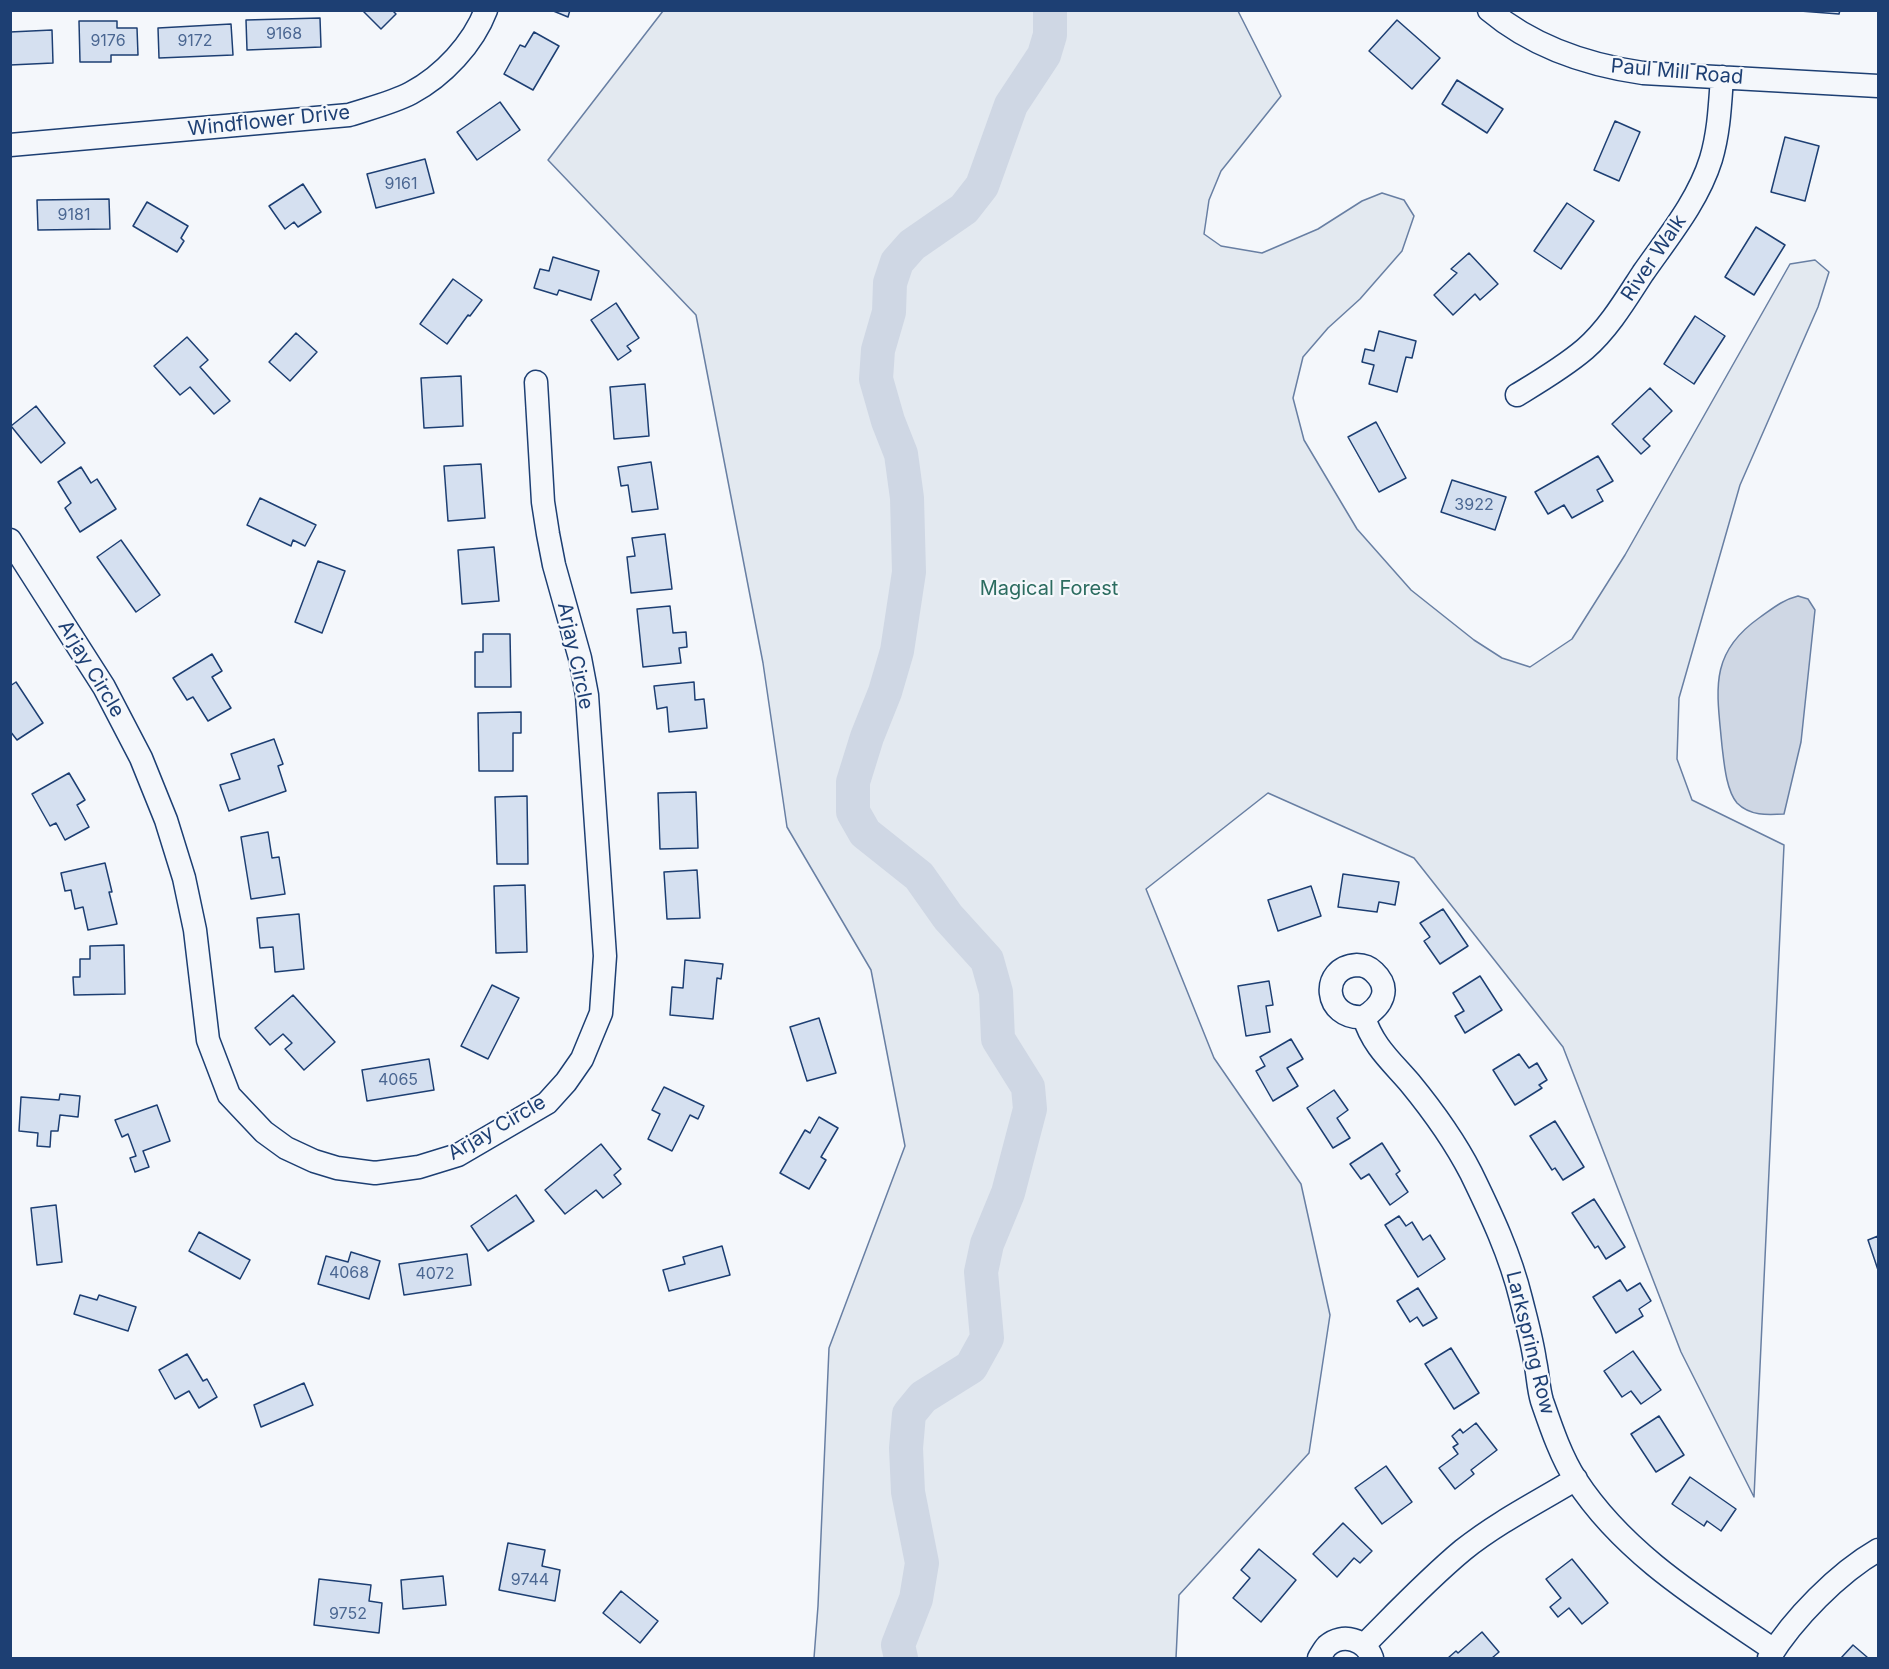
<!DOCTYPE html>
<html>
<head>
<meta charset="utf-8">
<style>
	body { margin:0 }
	#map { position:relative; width:1889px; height:1669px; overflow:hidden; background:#f4f7fb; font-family:Inter,sans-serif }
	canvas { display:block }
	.frame { position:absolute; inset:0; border:12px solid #1d3f73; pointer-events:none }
</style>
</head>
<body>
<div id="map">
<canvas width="1889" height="1669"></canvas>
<div class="frame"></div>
</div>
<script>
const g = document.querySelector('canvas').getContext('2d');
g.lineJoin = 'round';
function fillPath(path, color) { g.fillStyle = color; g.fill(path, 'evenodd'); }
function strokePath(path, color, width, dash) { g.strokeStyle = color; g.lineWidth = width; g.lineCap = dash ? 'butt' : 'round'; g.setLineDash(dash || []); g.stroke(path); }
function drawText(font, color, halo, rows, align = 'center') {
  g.font = font + ' Inter,sans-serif'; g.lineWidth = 4.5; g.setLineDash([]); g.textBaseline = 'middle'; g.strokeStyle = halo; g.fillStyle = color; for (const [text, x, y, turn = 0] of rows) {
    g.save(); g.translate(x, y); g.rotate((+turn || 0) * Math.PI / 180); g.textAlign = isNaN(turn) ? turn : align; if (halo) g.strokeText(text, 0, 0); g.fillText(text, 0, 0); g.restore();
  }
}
const green = new Path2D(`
	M 663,11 L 1238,11 L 1281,96 L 1221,171 L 1209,200 L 1204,234 L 1221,246 L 1262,253 L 1318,229 L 1362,201 L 1382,193 L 1404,200 L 1414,216 L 1402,251 L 1360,299 L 1328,328 L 1303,357 L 1293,398 L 1304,440 L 1357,529 L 1411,590 L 1474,640 L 1502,658 L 1530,667 L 1572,639 L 1625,555 L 1790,264 L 1815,260 L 1829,272 L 1818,307 L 1740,485 L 1679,698 L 1677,759 L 1692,800 L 1784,845 L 1754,1497 L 1681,1352 L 1563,1047 L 1414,858 L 1268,793 L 1146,889 L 1214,1058 L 1301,1184 L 1330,1315 L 1309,1453 L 1179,1595 L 1176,1658 L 814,1658 L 818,1606 L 829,1348 L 905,1146 L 871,970 L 787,827 L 763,663 L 696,315 L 548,160 Z`);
const water = new Path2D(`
	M 1798,596 L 1808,599 L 1815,610 L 1801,742 L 1784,814 C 1767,815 1750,816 1737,803 C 1726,790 1724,762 1722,746 C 1717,691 1708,654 1759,618 C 1772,609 1782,600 1798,596 Z`);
const river = new Path2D(`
	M 901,1658 L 898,1645 L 916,1599 L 922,1563 L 908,1492 L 906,1448 L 909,1414 L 923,1397 L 971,1367 L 987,1338 L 981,1272 L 987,1244 L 1008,1193 L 1030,1109 L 1028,1087 L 998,1039 L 996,992 L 987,960 L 948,917 L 919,876 L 865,833 L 853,812 L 853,782 L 867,737 L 885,692 L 897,651 L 909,572 L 907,498 L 901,454 L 888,421 L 876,379 L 878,350 L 889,312 L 890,283 L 897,262 L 912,245 L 964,209 L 982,186 L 1011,105 L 1044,55 L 1050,35 L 1050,10`);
const building = new Path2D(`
	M 362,10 L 392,10 L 396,14 L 381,29 Z
	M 551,10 L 570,10 L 568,17 Z
	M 1787,10 L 1840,10 L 1839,14 Z
	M 320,18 L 321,47 L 247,50 L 246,20 Z
	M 1397,20 L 1440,58 L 1412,89 L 1369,51 Z
	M 79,21 L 117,21 L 117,28 L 137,28 L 138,55 L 111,55 L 111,62 L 80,62 Z
	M 231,24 L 233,55 L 159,58 L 158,28 Z
	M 52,30 L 53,63 L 10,65 L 10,32 Z
	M 534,32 L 559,46 L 533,90 L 504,74 L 520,45 L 525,47 Z
	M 1457,80 L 1503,109 L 1487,133 L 1442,104 Z
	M 500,102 L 520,130 L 477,160 L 457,132 Z
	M 1615,121 L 1640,132 L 1619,181 L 1594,170 Z
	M 1785,137 L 1819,146 L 1805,201 L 1771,192 Z
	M 425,159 L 434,193 L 376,208 L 367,174 Z
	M 303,184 L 321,212 L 298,227 L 294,222 L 285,229 L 269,206 Z
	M 109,199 L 110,229 L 38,230 L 37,200 Z
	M 147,202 L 188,226 L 181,238 L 184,241 L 177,252 L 133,226 Z
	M 1567,203 L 1594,221 L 1561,269 L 1534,251 Z
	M 1756,227 L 1785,245 L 1754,295 L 1725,277 Z
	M 1469,253 L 1498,284 L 1480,300 L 1475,294 L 1453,315 L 1434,295 L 1457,273 L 1451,269 Z
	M 553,257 L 599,271 L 591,300 L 559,290 L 557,295 L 534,288 L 540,269 L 549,271 Z
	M 453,279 L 482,300 L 470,316 L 468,315 L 447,344 L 420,324 Z
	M 616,303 L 639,338 L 627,346 L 631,351 L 618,360 L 591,320 Z
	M 1695,316 L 1725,336 L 1694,384 L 1664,364 Z
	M 1379,331 L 1416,341 L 1412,358 L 1406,357 L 1397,392 L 1369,384 L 1374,365 L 1362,362 L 1365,349 L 1374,351 Z
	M 296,333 L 317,352 L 290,381 L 269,362 Z
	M 187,337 L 208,360 L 200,367 L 230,401 L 214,414 L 190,387 L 180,395 L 154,366 Z
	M 461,376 L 463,426 L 424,428 L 421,378 Z
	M 645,384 L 649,436 L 614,439 L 610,387 Z
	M 1650,388 L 1672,411 L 1643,439 L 1650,446 L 1641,454 L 1612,424 Z
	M 36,406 L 65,443 L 41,463 L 11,426 Z
	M 1376,422 L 1406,478 L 1379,492 L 1348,437 Z
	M 1598,456 L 1613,481 L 1597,490 L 1603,501 L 1572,518 L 1564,505 L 1548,514 L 1535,492 Z
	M 651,462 L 658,509 L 632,512 L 628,485 L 621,486 L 618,467 Z
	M 481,464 L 485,518 L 448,521 L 444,466 Z
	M 81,467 L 91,483 L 97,479 L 116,509 L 80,532 L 65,508 L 71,503 L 58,482 Z
	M 1452,480 L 1506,497 L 1495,530 L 1441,512 Z
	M 260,498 L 316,525 L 305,546 L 293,540 L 291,546 L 247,525 Z
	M 665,534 L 672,589 L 631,593 L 627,557 L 635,556 L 632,538 Z
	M 121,540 L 160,595 L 136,612 L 97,557 Z
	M 494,547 L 499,601 L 462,604 L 458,550 Z
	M 318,561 L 345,571 L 322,633 L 295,622 Z
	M 670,606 L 673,633 L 686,632 L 687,647 L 679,648 L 681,663 L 643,667 L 637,609 Z
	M 483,634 L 510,634 L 511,687 L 475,687 L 475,652 L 483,652 Z
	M 212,654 L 222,671 L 212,677 L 231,708 L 208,721 L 193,697 L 187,700 L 173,678 Z
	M 16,682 L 43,723 L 17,740 L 10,731 L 10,686 Z
	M 694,682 L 695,700 L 704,699 L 707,728 L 669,732 L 667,707 L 657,709 L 654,686 Z
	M 521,712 L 521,733 L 513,733 L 513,771 L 479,771 L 478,713 Z
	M 274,739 L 283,764 L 278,766 L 286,791 L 229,811 L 220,785 L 240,779 L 231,754 Z
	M 69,773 L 85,800 L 77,805 L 89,827 L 65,840 L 56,823 L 50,826 L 32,794 Z
	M 696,792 L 698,848 L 660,849 L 658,793 Z
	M 527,796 L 528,864 L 497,864 L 495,797 Z
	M 268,832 L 272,858 L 279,857 L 285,894 L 251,899 L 241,837 Z
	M 105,863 L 112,892 L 109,892 L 117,924 L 88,930 L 83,907 L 75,909 L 71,890 L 65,891 L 61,873 Z
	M 697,870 L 700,918 L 667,919 L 664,872 Z
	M 1343,874 L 1399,882 L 1395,905 L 1379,902 L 1377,912 L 1338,907 Z
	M 525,885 L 527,952 L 496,953 L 494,886 Z
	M 1311,886 L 1321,916 L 1278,931 L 1268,900 Z
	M 1443,909 L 1468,946 L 1440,964 L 1424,941 L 1430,937 L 1420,923 Z
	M 299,914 L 304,969 L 275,972 L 273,947 L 260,948 L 257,918 Z
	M 124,945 L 125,994 L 74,995 L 73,977 L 80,977 L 80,959 L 90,959 L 90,946 Z
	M 685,960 L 723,964 L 721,979 L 717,978 L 713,1019 L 670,1015 L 672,987 L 683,988 Z
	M 1480,976 L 1502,1010 L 1465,1033 L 1455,1016 L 1464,1011 L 1453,993 Z
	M 1269,981 L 1273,1005 L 1266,1006 L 1270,1032 L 1246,1036 L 1238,986 Z
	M 492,985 L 519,998 L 488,1059 L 461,1046 Z
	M 293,995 L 335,1042 L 304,1070 L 285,1049 L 292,1043 L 283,1034 L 270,1045 L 255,1028 Z
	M 819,1018 L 836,1073 L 807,1081 L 790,1027 Z
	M 1291,1039 L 1303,1059 L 1287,1068 L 1298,1086 L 1273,1101 L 1256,1071 L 1265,1066 L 1260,1057 Z
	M 1519,1054 L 1529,1068 L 1537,1063 L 1547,1080 L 1539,1085 L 1542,1088 L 1515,1105 L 1493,1070 Z
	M 429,1059 L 434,1090 L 367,1101 L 362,1070 Z
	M 664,1087 L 704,1106 L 698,1119 L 690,1115 L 672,1151 L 648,1139 L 660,1114 L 652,1110 Z
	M 1334,1090 L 1348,1110 L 1337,1118 L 1350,1138 L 1333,1148 L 1307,1108 Z
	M 60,1094 L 80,1096 L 78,1117 L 60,1115 L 58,1131 L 51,1131 L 50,1147 L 37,1146 L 38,1133 L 19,1131 L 21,1097 L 59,1100 Z
	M 157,1105 L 170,1141 L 143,1151 L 149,1167 L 135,1172 L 130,1158 L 136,1156 L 128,1134 L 122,1137 L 115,1120 Z
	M 819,1117 L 838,1128 L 821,1157 L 826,1160 L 809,1189 L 780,1173 L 805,1130 L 810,1133 Z
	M 1555,1121 L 1584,1167 L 1563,1180 L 1555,1168 L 1552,1170 L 1530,1136 Z
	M 1382,1143 L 1400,1171 L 1396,1174 L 1408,1192 L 1390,1205 L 1369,1174 L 1361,1179 L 1350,1164 Z
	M 601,1144 L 621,1169 L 614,1175 L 621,1184 L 603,1198 L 596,1190 L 565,1214 L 545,1190 Z
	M 516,1195 L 534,1221 L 488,1251 L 471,1226 Z
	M 1594,1199 L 1625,1247 L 1606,1259 L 1598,1246 L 1595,1248 L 1572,1213 Z
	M 56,1205 L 62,1262 L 37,1265 L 31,1208 Z
	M 1399,1216 L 1406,1226 L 1412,1222 L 1423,1240 L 1430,1235 L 1445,1259 L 1418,1277 L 1385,1225 Z
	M 199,1232 L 250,1260 L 240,1279 L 189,1251 Z
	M 1878,1236 L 1878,1270 L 1868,1240 Z
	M 722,1246 L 730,1275 L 669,1291 L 663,1270 L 685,1264 L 683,1257 Z
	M 351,1252 L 380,1261 L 369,1299 L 318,1284 L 326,1256 L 348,1262 Z
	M 467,1254 L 471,1285 L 404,1295 L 399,1264 Z
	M 1620,1280 L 1627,1291 L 1640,1283 L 1651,1301 L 1639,1309 L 1643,1316 L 1616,1333 L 1593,1297 Z
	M 1418,1288 L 1437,1318 L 1423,1326 L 1417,1317 L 1410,1322 L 1397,1301 Z
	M 80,1295 L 97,1300 L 99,1295 L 136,1307 L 128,1331 L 74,1314 Z
	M 1451,1348 L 1479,1393 L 1454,1409 L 1425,1364 Z
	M 1633,1351 L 1661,1390 L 1641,1404 L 1631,1391 L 1622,1397 L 1604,1371 Z
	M 187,1354 L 203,1381 L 207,1379 L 217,1397 L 199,1408 L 189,1391 L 175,1399 L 159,1370 Z
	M 304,1383 L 313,1405 L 261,1427 L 254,1405 Z
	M 1659,1416 L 1684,1455 L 1656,1472 L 1631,1434 Z
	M 1476,1423 L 1497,1450 L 1471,1470 L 1474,1474 L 1455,1489 L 1439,1468 L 1458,1454 L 1453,1447 L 1458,1444 L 1452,1436 L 1460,1429 L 1463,1433 Z
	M 1386,1466 L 1412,1502 L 1382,1524 L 1355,1488 Z
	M 1690,1477 L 1736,1509 L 1721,1531 L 1707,1521 L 1704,1526 L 1672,1504 Z
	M 1343,1523 L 1372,1551 L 1360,1563 L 1354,1558 L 1337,1577 L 1313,1554 Z
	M 508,1543 L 545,1550 L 542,1566 L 560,1570 L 555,1601 L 499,1590 Z
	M 1259,1549 L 1296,1580 L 1261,1622 L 1233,1598 L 1250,1578 L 1241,1570 Z
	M 1572,1559 L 1608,1603 L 1582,1624 L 1569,1608 L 1558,1617 L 1550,1607 L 1561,1598 L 1546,1579 Z
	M 443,1576 L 446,1605 L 403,1609 L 401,1580 Z
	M 319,1579 L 371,1585 L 369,1601 L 382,1603 L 379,1633 L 314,1625 Z
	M 621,1591 L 658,1621 L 640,1643 L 603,1613 Z
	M 1482,1632 L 1499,1652 L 1492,1658 L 1448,1658 L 1456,1651 L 1458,1653 Z
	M 1853,1645 L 1867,1657 L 1866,1658 L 1841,1658 Z`);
const minor = new Path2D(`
	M 1489,10 C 1533,47 1587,65 1643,73 L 1878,86
	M 10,145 L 349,115 C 370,108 392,103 411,93 C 443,76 473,44 486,10
	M 1517,395 C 1540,381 1564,367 1585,349 C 1609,328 1626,299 1643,273 C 1668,237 1698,201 1711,159 C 1719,132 1720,105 1722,77
	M 10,540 L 104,687 L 141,758 L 166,820 L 184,878 L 195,930 L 208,1040 L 229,1095 L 264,1132 L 286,1148 L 314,1161 L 337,1168 L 375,1173 L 419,1167 L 458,1155 L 547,1103 L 566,1082 L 582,1059 L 601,1013 L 605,956 L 587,695 L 580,658 L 554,565 L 548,534 L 543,502 L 536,382
	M 1364,1017 C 1323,1020 1319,967 1357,965 C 1363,965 1369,967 1374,972 C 1392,989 1382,1006 1364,1017 C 1372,1045 1392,1062 1410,1083 C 1433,1111 1454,1140 1471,1173 C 1491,1214 1510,1254 1521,1299 C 1526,1319 1532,1340 1535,1361 C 1538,1374 1538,1388 1542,1401 C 1551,1427 1561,1457 1576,1480 C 1625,1555 1702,1601 1774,1650
	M 1364,1645 C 1396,1613 1428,1579 1463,1550 C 1498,1522 1538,1502 1576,1479
	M 1319,1658 C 1321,1655 1324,1649 1327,1646 C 1343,1632 1366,1640 1372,1658
	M 1769,1658 C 1793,1619 1838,1573 1878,1550`);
const numberNames = [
	["9168",284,34],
	["9176",108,41],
	["9172",195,41],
	["9161",401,184],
	["9181",74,215],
	["3922",1474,505],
	["4065",398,1080],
	["4068",349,1273],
	["4072",435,1274],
	["9744",530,1580],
	["9752",348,1614]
];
const streetNames = [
	["Paul Mill Road",1677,72,5],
	["Windflower Drive",269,121,-6],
	["River Walk",1654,258,-56],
	["Arjay Circle",575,656,78],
	["Arjay Circle",91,669,59],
	["Arjay Circle",497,1128,-30],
	["Larkspring Row",1530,1343,76]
];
const parkNames = [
	["Magical Forest",1049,589]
];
fillPath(green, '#e3e9f0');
strokePath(green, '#687fa3', 1.5);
fillPath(water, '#cfd7e4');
strokePath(water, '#687fa3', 1.5);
strokePath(river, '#cfd7e4', 34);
fillPath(building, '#d5e0f0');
strokePath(building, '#1d3f73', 1.5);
strokePath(minor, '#1d3f73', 25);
strokePath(minor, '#f4f7fb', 22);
drawText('16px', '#4b6792', null, numberNames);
drawText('20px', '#1d3f73', '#f4f7fb', streetNames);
drawText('20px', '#2c6c60', '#f4f7fb', parkNames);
</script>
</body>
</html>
